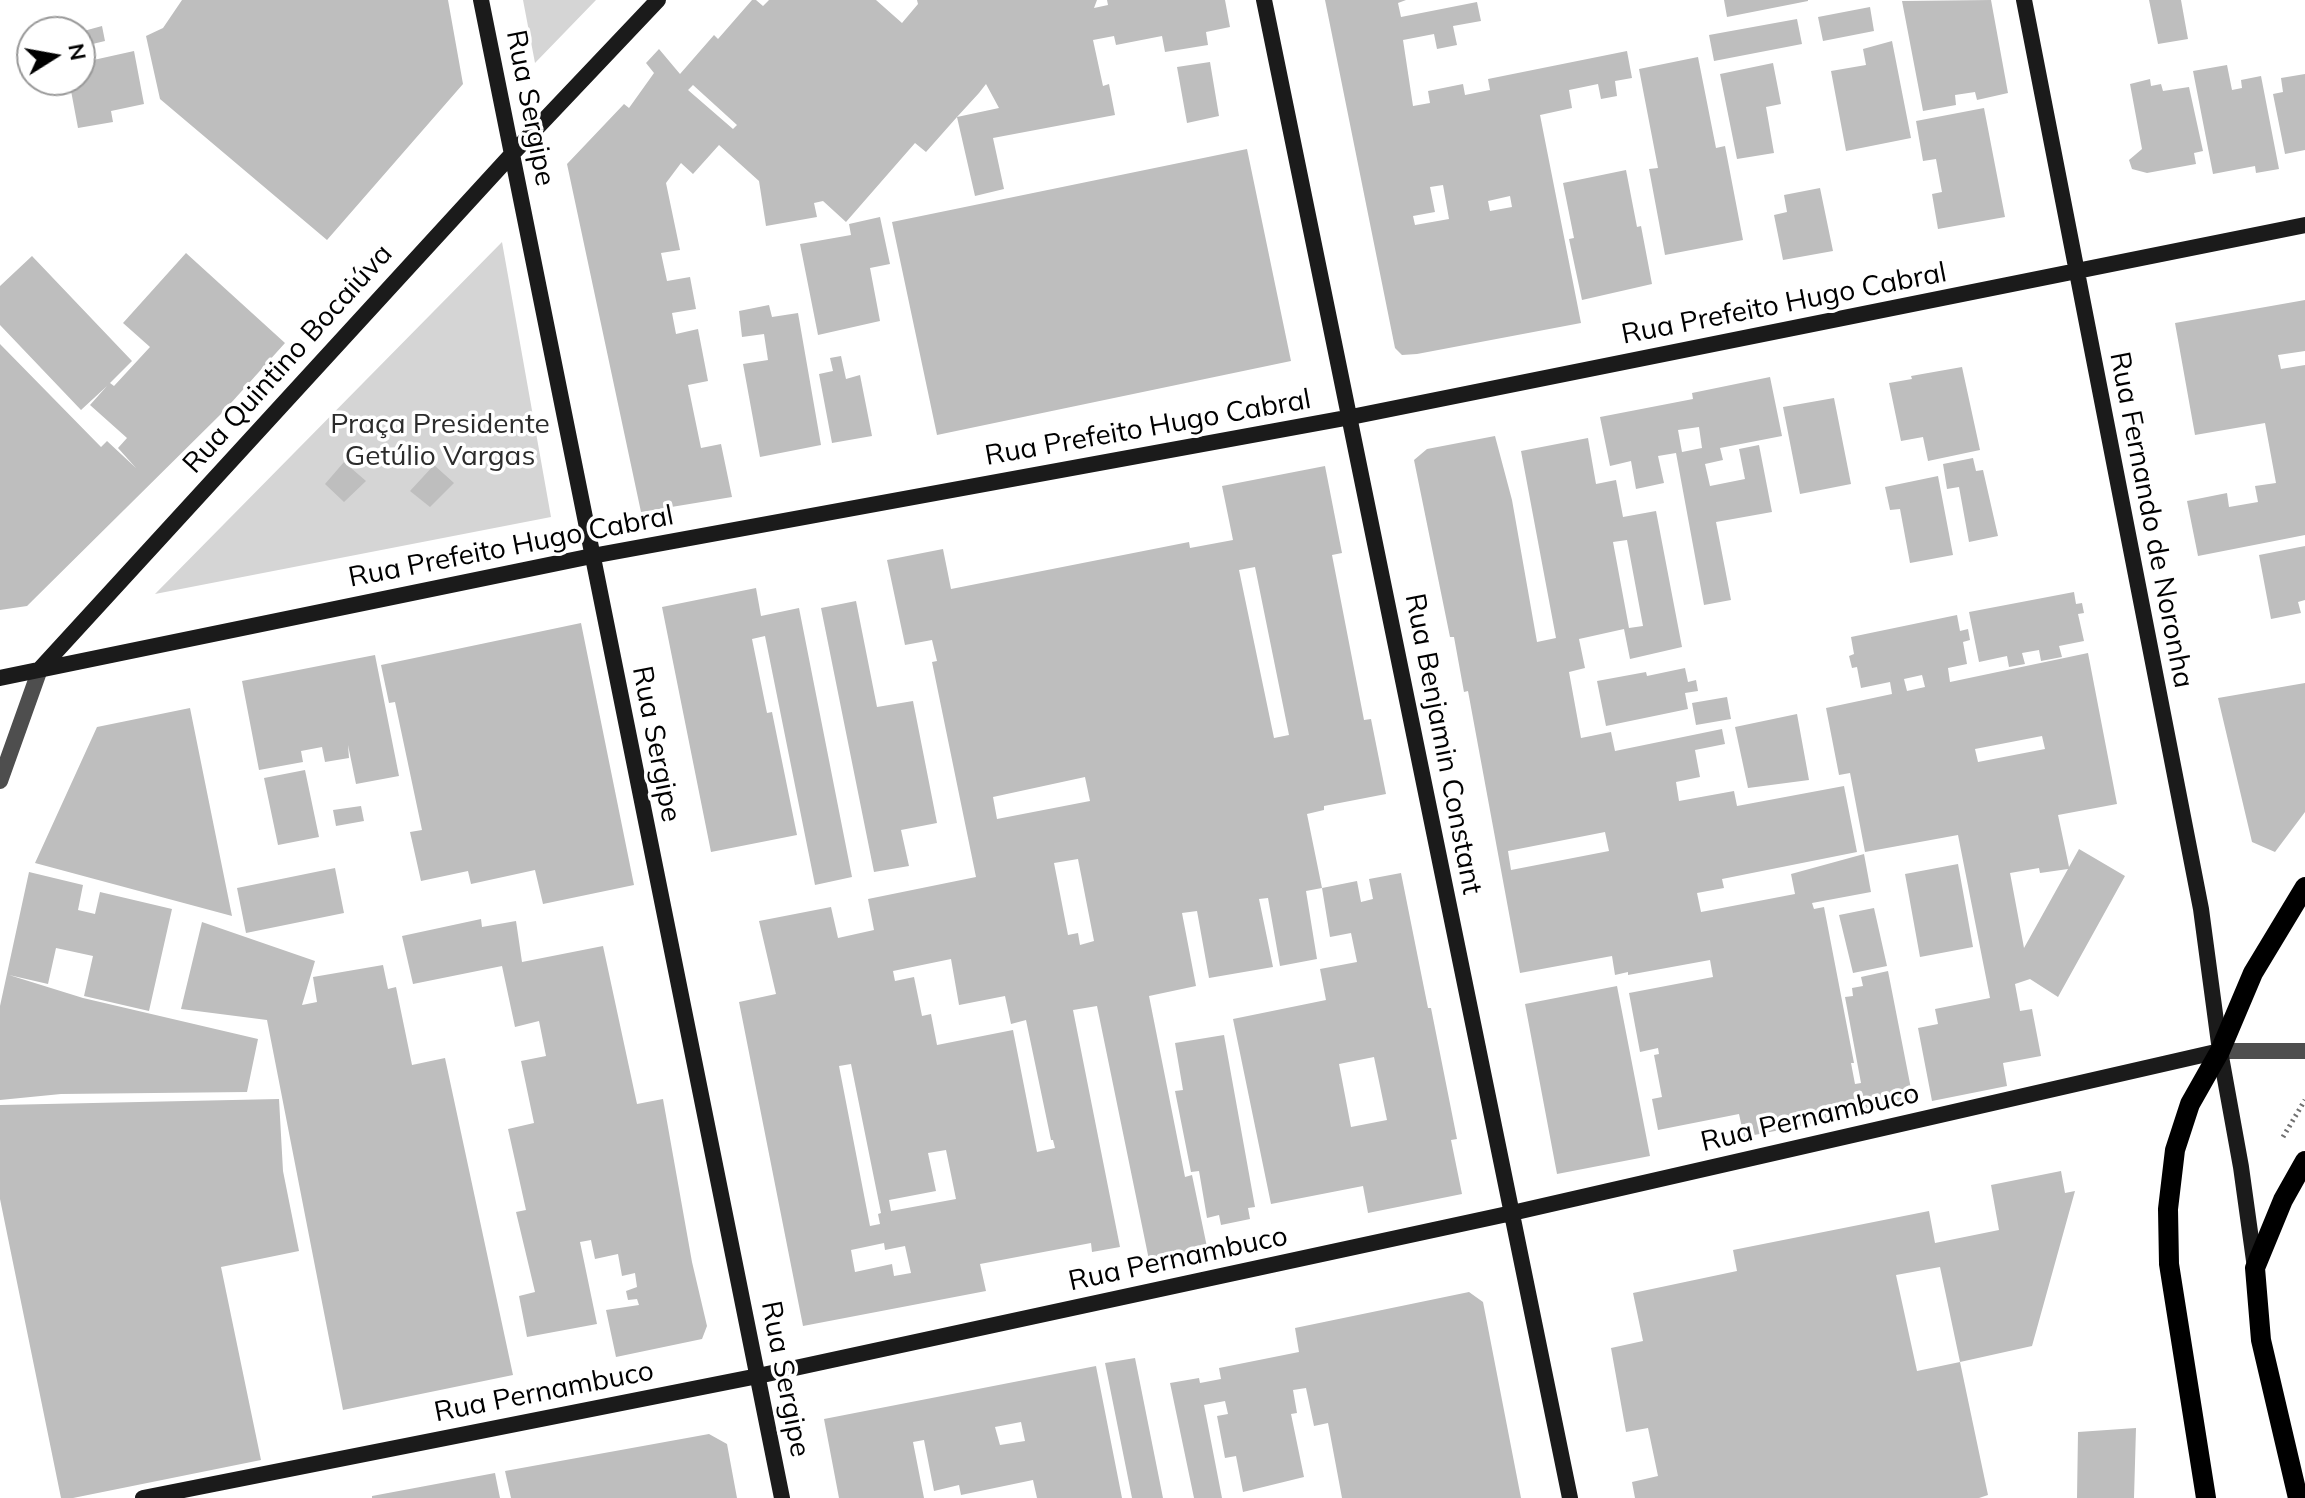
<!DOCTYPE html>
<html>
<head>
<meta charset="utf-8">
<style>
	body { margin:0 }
	#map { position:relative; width:2305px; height:1498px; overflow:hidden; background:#fff; font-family:Mulish,sans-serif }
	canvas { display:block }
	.north { position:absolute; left:16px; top:16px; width:80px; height:80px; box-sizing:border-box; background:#fff; border:2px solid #999; border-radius:50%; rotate:79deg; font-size:22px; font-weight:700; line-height:32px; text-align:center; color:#000 }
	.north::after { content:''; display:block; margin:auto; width:28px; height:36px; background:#000; clip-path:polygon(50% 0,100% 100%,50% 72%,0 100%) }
</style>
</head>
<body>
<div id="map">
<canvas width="2305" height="1498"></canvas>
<div class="north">N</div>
</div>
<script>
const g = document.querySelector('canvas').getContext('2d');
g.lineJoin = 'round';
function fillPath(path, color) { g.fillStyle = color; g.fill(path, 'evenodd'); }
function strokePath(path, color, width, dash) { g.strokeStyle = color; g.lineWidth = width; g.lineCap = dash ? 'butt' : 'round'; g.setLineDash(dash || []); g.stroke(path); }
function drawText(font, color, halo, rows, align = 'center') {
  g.font = font + ' Mulish,sans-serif'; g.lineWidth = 7; g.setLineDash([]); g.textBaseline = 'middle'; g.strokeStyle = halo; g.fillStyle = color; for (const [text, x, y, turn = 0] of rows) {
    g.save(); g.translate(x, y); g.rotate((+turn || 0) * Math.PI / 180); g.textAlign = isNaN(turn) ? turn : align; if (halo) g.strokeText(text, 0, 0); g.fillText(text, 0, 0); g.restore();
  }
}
const green = new Path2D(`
	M 523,0 L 596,0 L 535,63 Z
	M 502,242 L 551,517 L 155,594 Z`);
const building = new Path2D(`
	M 182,0 L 448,0 L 463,84 L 327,240 L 160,99 L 146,36 L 163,28 Z
	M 752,0 L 756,0 L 763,6 L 769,0 L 876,0 L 902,23 L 918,4 L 917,0 L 1097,0 L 1094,8 L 1108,5 L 1107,0 L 1225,0 L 1230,27 L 1206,32 L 1208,45 L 1165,52 L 1162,36 L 1116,45 L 1114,36 L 1093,40 L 1103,86 L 1109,84 L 1115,115 L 993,138 L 1004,189 L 975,196 L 957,117 L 926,152 L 915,143 L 846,222 L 823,201 L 814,203 L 817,217 L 766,226 L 759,181 L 719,145 L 693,174 L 681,163 L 666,183 L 680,250 L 661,253 L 667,281 L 690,277 L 696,309 L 672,313 L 676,334 L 698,329 L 708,381 L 688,385 L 701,448 L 721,444 L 732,497 L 641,512 L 567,164 L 624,104 L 629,108 L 654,73 L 646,63 L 659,49 L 680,74 L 714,35 L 718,39 ZM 986,84 L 999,108 L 957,117 L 979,93 ZM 693,85 L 737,125 L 733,129 L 688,90 Z
	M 1325,0 L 1406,0 L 1398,3 L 1401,17 L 1477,2 L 1481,21 L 1453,26 L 1457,45 L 1437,49 L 1434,34 L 1403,40 L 1413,106 L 1430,103 L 1428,91 L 1463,84 L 1465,95 L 1490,90 L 1488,79 L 1627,51 L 1632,78 L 1615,81 L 1617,96 L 1601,99 L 1598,84 L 1569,90 L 1572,108 L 1540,115 L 1581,323 L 1417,354 L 1402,355 L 1395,348 ZM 1443,185 L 1449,219 L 1415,225 L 1413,216 L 1435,212 L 1430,187 ZM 1510,196 L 1512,207 L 1490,211 L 1488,201 Z
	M 1724,0 L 1808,0 L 1808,1 L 1727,17 Z
	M 1991,0 L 2008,93 L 1977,100 L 1975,92 L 1955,95 L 1956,105 L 1923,111 L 1902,1 Z
	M 2149,0 L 2181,0 L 2188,39 L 2158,44 Z
	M 1870,7 L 1874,31 L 1823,41 L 1818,17 Z
	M 1797,19 L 1802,44 L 1714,61 L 1709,35 Z
	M 102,26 L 105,41 L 80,47 L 80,32 Z
	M 1892,41 L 1911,138 L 1846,151 L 1831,71 L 1866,65 L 1863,49 Z
	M 134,51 L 144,104 L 111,111 L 113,122 L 78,128 L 69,80 L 80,80 L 80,63 Z
	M 1698,57 L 1716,148 L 1725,146 L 1743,240 L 1665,255 L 1649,169 L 1658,168 L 1639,69 Z
	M 1210,62 L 1219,116 L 1187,123 L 1177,67 Z
	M 1773,63 L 1781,104 L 1766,107 L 1774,153 L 1737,159 L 1720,74 Z
	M 2227,65 L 2232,90 L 2242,88 L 2241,80 L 2261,76 L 2279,169 L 2256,173 L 2255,166 L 2213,174 L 2193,71 Z
	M 2305,74 L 2305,150 L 2285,154 L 2273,94 L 2283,92 L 2281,78 Z
	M 2150,79 L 2151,86 L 2161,84 L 2163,91 L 2189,87 L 2203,151 L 2194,153 L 2196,164 L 2147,173 L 2132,169 L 2129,160 L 2142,149 L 2130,84 Z
	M 1984,108 L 2005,217 L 1938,229 L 1932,194 L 1942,192 L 1936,159 L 1923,161 L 1916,121 Z
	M 1247,149 L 1291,361 L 937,435 L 892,222 Z
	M 1626,170 L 1637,227 L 1641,226 L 1652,284 L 1582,300 L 1569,239 L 1574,238 L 1563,183 Z
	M 1820,188 L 1833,251 L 1783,260 L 1774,215 L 1787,212 L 1784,195 Z
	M 880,217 L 890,264 L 870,268 L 880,321 L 818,335 L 800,244 L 851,235 L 849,224 Z
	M 186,253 L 285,343 L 222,413 L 27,606 L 0,610 L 0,344 L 101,447 L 107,441 L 136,468 L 118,448 L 127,438 L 90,405 L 107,386 L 81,410 L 0,325 L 0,286 L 32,256 L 132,361 L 110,383 L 114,386 L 150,347 L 123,323 Z
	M 2305,300 L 2305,351 L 2278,355 L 2281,369 L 2305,365 L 2305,535 L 2198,556 L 2187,501 L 2227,493 L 2229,507 L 2258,502 L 2255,486 L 2276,483 L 2265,423 L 2195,435 L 2175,323 Z
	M 769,305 L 772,317 L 798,313 L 821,445 L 760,457 L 743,364 L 768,360 L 764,334 L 742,337 L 739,311 Z
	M 841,356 L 846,379 L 860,375 L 872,436 L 832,443 L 819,374 L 833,371 L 830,358 Z
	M 1962,367 L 1980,450 L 1928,461 L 1923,437 L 1901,441 L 1889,383 L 1912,379 L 1911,376 Z
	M 1770,377 L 1782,436 L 1720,448 L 1723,460 L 1705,464 L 1710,486 L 1745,479 L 1739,449 L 1759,445 L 1772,512 L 1716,522 L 1731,600 L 1704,605 L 1676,453 L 1658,456 L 1664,483 L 1636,489 L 1631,461 L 1610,466 L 1600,417 L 1693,399 L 1692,393 ZM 1699,427 L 1702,448 L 1682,452 L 1678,430 Z
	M 1834,398 L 1851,484 L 1800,494 L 1783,407 Z
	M 1495,436 L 1512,500 L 1537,642 L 1556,638 L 1521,451 L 1588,438 L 1596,484 L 1616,480 L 1623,517 L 1656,511 L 1682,647 L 1630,659 L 1624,629 L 1579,639 L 1585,668 L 1569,672 L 1581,738 L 1611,732 L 1615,751 L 1722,729 L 1725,744 L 1695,750 L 1700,777 L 1676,782 L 1679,801 L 1734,791 L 1737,806 L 1844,786 L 1857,852 L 1722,879 L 1724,888 L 1697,893 L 1701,912 L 1795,894 L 1791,874 L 1864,854 L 1871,892 L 1812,903 L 1814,909 L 1824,907 L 1854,1063 L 1851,1063 L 1855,1084 L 1861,1083 L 1845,997 L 1853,996 L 1852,988 L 1863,986 L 1861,977 L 1888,971 L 1914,1104 L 1744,1137 L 1739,1114 L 1658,1130 L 1652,1099 L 1662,1097 L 1654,1055 L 1659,1054 L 1658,1048 L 1640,1052 L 1629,993 L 1713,977 L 1710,960 L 1628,975 L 1628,972 L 1615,975 L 1612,956 L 1520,973 L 1468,691 L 1464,692 L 1454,637 L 1450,637 L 1414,460 L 1427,449 ZM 1627,540 L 1643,626 L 1629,628 L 1613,542 ZM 1605,832 L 1609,851 L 1511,870 L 1508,851 Z
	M 1973,458 L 1976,471 L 1983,470 L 1998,536 L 1969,542 L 1959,487 L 1947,489 L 1943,464 Z
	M 344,462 L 366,481 L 344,502 L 325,484 Z
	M 434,465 L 454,483 L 430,507 L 410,491 Z
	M 1325,466 L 1342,553 L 1332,555 L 1364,720 L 1371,719 L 1386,794 L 1324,806 L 1324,810 L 1307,814 L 1322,888 L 1306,891 L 1317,959 L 1280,966 L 1268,898 L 1259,899 L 1273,967 L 1209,978 L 1197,911 L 1182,913 L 1196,986 L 1149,996 L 1185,1177 L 1192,1175 L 1207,1247 L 1149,1260 L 1097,1006 L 1073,1010 L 1120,1247 L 1092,1252 L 1091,1243 L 980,1264 L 986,1291 L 803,1326 L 739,1002 L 776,994 L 759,921 L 831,907 L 838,938 L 874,930 L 868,899 L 976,877 L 932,662 L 937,661 L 932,640 L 905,645 L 887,560 L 943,549 L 951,589 L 1189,542 L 1190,548 L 1233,540 L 1222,486 ZM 1255,567 L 1289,735 L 1274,738 L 1239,570 ZM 1085,777 L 1090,801 L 997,819 L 993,797 ZM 1078,859 L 1094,941 L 1080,945 L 1078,933 L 1068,935 L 1054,863 ZM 951,959 L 959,1005 L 1005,996 L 1011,1024 L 1026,1020 L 1051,1140 L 1053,1140 L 1055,1148 L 1037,1152 L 1013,1030 L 937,1045 L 931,1014 L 922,1016 L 914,977 L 895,981 L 893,971 ZM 851,1064 L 881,1213 L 878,1214 L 880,1224 L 870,1226 L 839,1066 ZM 946,1150 L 956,1199 L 891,1211 L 889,1200 L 936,1191 L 928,1153 ZM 884,1243 L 885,1250 L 905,1246 L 911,1273 L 894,1276 L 892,1264 L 855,1272 L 851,1250 Z
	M 1938,476 L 1953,555 L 1910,563 L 1900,509 L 1890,510 L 1885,487 Z
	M 2305,546 L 2305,600 L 2298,602 L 2301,613 L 2271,619 L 2259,555 Z
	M 756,588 L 761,616 L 799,608 L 852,877 L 815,885 L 765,636 L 752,639 L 767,713 L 772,712 L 797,835 L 711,852 L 662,607 Z
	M 2074,592 L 2076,604 L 2082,603 L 2084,613 L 2078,614 L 2084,641 L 2059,646 L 2062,657 L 2041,661 L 2039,650 L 2022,653 L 2025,664 L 2009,667 L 2007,656 L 1979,662 L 1969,612 Z
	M 856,601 L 877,707 L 913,701 L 937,823 L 901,830 L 909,866 L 874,872 L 821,608 Z
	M 1957,615 L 1960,631 L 1968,629 L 1970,640 L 1963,642 L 1967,664 L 1948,668 L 1950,682 L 2088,653 L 2117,804 L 2058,815 L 2069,867 L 2079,849 L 2125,876 L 2058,997 L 2030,979 L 2015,984 L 2020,1011 L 2032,1009 L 2041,1056 L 2003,1063 L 2007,1086 L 1932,1101 L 1918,1028 L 1938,1024 L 1935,1009 L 1990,998 L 1958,835 L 1865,852 L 1850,773 L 1839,775 L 1826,708 L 1892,694 L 1890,682 L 1861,688 L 1857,667 L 1852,668 L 1849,656 L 1854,654 L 1851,637 ZM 1922,675 L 1925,687 L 1907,691 L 1904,679 ZM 2042,736 L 2045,749 L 1978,762 L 1975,749 ZM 2039,868 L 2040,873 L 2068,869 L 2024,948 L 2010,873 Z
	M 581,623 L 634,885 L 543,904 L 535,870 L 471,884 L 468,871 L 421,881 L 410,832 L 422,830 L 395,702 L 389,703 L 381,665 Z
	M 375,655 L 399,776 L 356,784 L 348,745 L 349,758 L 325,762 L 322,747 L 301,751 L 303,762 L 259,770 L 242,681 Z
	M 1685,668 L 1688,682 L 1696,680 L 1698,691 L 1685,693 L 1688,709 L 1606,726 L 1597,681 L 1646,672 L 1647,676 Z
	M 2305,683 L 2305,812 L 2275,852 L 2252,842 L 2218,698 Z
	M 1727,697 L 1731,719 L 1696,725 L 1692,703 Z
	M 190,708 L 232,916 L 35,863 L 97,727 Z
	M 1797,714 L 1809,780 L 1748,788 L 1735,727 Z
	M 305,770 L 319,837 L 278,845 L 264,778 Z
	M 361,806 L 364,821 L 336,826 L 333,810 Z
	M 1958,864 L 1973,947 L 1920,957 L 1905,874 Z
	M 335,868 L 344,913 L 246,933 L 237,888 Z
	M 29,872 L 83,885 L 78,910 L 95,914 L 100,892 L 172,909 L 149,1011 L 84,996 L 93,956 L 56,948 L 48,984 L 9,975 L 83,998 L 258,1039 L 247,1092 L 61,1094 L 0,1100 L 0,1006 Z
	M 1401,873 L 1428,1008 L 1431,1008 L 1457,1139 L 1451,1140 L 1462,1194 L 1368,1213 L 1363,1186 L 1271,1204 L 1233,1019 L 1326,1000 L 1320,969 L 1357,962 L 1351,933 L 1330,937 L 1322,888 L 1357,881 L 1361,902 L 1373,899 L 1369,879 ZM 1374,1057 L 1387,1120 L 1351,1127 L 1339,1064 Z
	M 1874,908 L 1887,966 L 1853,973 L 1839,915 Z
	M 481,919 L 482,927 L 516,921 L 522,962 L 603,946 L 637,1104 L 663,1099 L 692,1262 L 707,1326 L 702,1339 L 616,1357 L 606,1310 L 639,1305 L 637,1299 L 628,1300 L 626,1291 L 637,1287 L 635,1273 L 622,1276 L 618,1254 L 595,1259 L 591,1240 L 580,1242 L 597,1324 L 527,1337 L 519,1296 L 535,1292 L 516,1212 L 526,1210 L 508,1129 L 534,1123 L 521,1061 L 546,1056 L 539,1021 L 515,1027 L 502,966 L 413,984 L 402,936 Z
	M 202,922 L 315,961 L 302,1005 L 317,1002 L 313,977 L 383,965 L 388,989 L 396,987 L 412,1065 L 445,1058 L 513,1375 L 343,1410 L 267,1020 L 181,1009 Z
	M 1617,986 L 1650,1156 L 1557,1174 L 1525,1004 Z
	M 1224,1035 L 1255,1207 L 1248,1208 L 1250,1219 L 1221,1225 L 1219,1215 L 1207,1218 L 1199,1171 L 1191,1172 L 1175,1091 L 1183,1090 L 1175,1043 Z
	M 279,1099 L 283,1171 L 299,1251 L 221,1267 L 261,1460 L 73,1498 L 61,1498 L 0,1199 L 0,1105 Z
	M 2061,1171 L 2065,1193 L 2075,1191 L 2032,1346 L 1960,1362 L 1940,1267 L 1896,1275 L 1917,1371 L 1960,1362 L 1988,1495 L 1979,1498 L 1635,1498 L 1632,1482 L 1658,1476 L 1648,1428 L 1626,1432 L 1611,1348 L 1643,1341 L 1633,1293 L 1737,1271 L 1733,1250 L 1929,1211 L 1935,1243 L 1999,1230 L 1991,1185 Z
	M 1469,1292 L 1483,1302 L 1521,1498 L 1342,1498 L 1328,1423 L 1314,1426 L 1306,1388 L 1293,1390 L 1297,1413 L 1291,1414 L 1304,1477 L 1243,1492 L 1236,1456 L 1225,1458 L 1217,1416 L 1228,1414 L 1225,1401 L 1204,1405 L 1222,1498 L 1194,1498 L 1170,1383 L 1199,1378 L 1200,1383 L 1221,1379 L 1219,1368 L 1299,1352 L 1295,1328 Z
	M 1135,1358 L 1163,1498 L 1132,1498 L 1105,1363 Z
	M 1096,1366 L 1122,1498 L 1037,1498 L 1033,1480 L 961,1495 L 959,1485 L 934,1491 L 924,1440 L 913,1442 L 924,1498 L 839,1498 L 824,1419 ZM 1021,1422 L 1025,1441 L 1000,1445 L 995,1427 Z
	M 2136,1428 L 2134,1498 L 2077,1498 L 2078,1432 Z
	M 709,1434 L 727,1444 L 737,1498 L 511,1498 L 505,1471 Z
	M 495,1473 L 500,1498 L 372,1498 L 372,1496 Z`);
const path = new Path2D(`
	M 2283,1137 L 2305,1100`);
const street = new Path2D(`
	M 0,781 L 40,669
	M 2220,1051 L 2305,1051`);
const secondary = new Path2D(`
	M 481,0 L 782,1498
	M 1264,0 L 1570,1498
	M 2024,0 L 2201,909 L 2220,1051 L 2241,1167 L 2255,1268
	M 40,669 L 513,153 L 658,0
	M 0,678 L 592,556 L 1351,417 L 2305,225
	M 143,1498 L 758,1376 L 1512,1213 L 2220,1051`);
const primary = new Path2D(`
	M 2206,1498 L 2169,1264 L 2168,1209 L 2175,1150 L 2190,1104 L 2220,1051 L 2253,973 L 2305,887
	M 2298,1498 L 2261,1340 L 2255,1268 L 2283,1200 L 2305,1161`);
const streetNames = [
	["Rua Sergipe",530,108,79],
	["Rua Prefeito Hugo Cabral",1784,304,-11],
	["Rua Quintino Bocaiúva",288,359,-48],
	["Rua Prefeito Hugo Cabral",1148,428,-10],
	["Rua Fernando de Noronha",2151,520,79],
	["Rua Prefeito Hugo Cabral",511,547,-11],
	["Rua Sergipe",656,744,79],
	["Rua Benjamin Constant",1443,744,79],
	["Rua Pernambuco",1810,1118,-13],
	["Rua Pernambuco",1178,1259,-12],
	["Rua Sergipe",785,1379,79],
	["Rua Pernambuco",544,1392,-11]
];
const parkNames = [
	["Praça Presidente",440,425],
	["Getúlio Vargas",440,457]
];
fillPath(green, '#d5d5d5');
fillPath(building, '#bebebe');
strokePath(path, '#707070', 5, [2, 4]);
strokePath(street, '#4e4e4e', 16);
strokePath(secondary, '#1b1b1b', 16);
strokePath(primary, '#000', 20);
drawText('28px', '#000', '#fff', streetNames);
drawText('28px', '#2c2c2c', '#fff', parkNames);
</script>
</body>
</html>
